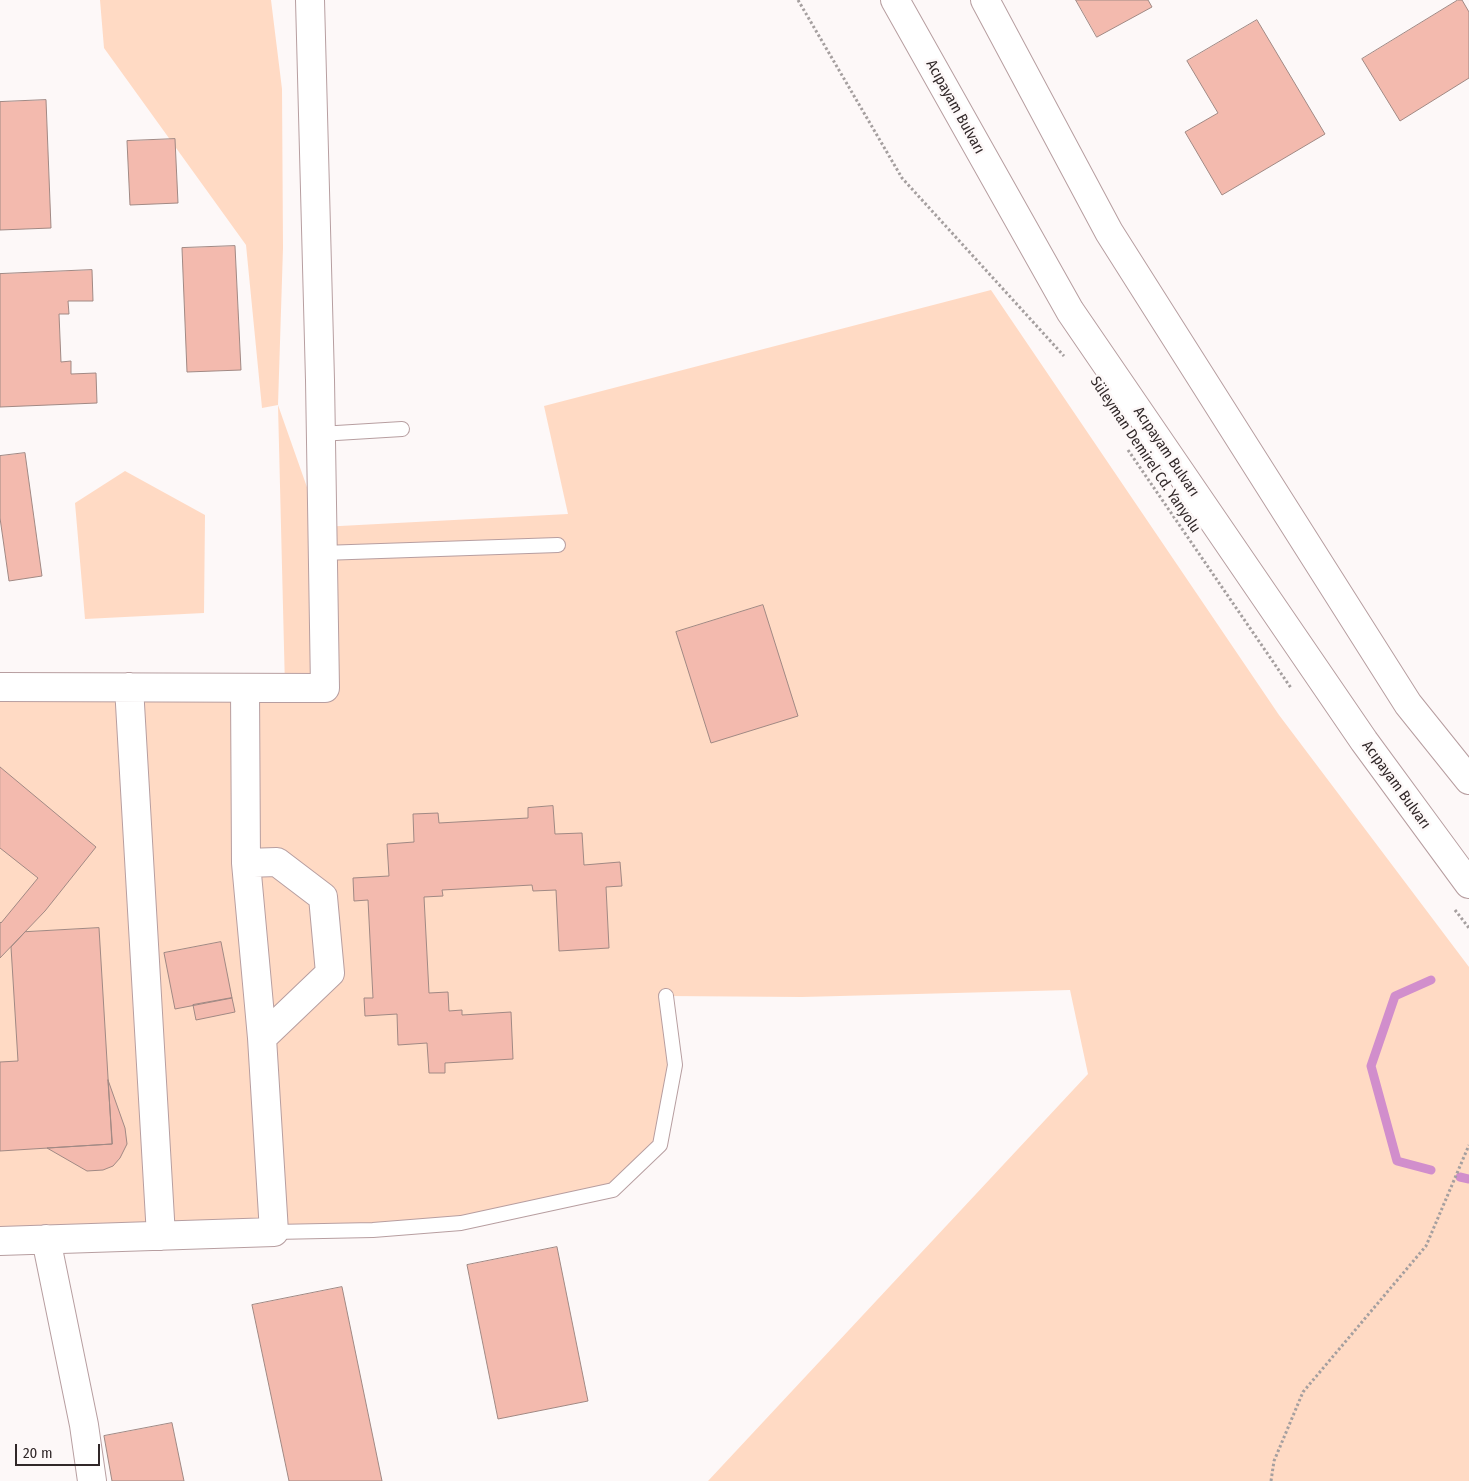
<!DOCTYPE html>
<html>
<head>
<meta charset="utf-8">
<style>
	body { margin:0 }
	#map { position:relative; width:1469px; height:1481px; overflow:hidden; background:#fdf8f8; font-family:"Fira Sans Condensed",sans-serif }
	canvas { display:block }
	.scale { position:absolute; left:15px; top:1444px; width:85px; height:22px; box-sizing:border-box; border:2px solid #312829; border-top:0; padding-left:6px; font-size:15px; line-height:18px; white-space:nowrap; color:#312829; -webkit-text-stroke:4px #fdf8f8; paint-order:stroke }
</style>
</head>
<body>
<div id="map">
<canvas width="1469" height="1481"></canvas>
<div class="scale">20 m</div>
</div>
<script>
const g = document.querySelector('canvas').getContext('2d');
g.lineJoin = 'round';
function fillPath(path, color) { g.fillStyle = color; g.fill(path, 'evenodd'); }
function strokePath(path, color, width, dash) { g.strokeStyle = color; g.lineWidth = width; g.lineCap = dash ? 'butt' : 'round'; g.setLineDash(dash || []); g.stroke(path); }
function drawText(font, color, halo, rows, align = 'center') {
  g.font = font + ' "Fira Sans Condensed",sans-serif'; g.lineWidth = 5; g.setLineDash([]); g.textBaseline = 'middle'; g.strokeStyle = halo; g.fillStyle = color; for (const [text, x, y, turn = 0] of rows) {
    g.save(); g.translate(x, y); g.rotate((+turn || 0) * Math.PI / 180); g.textAlign = isNaN(turn) ? turn : align; if (halo) g.strokeText(text, 0, 0); g.fillText(text, 0, 0); g.restore();
  }
}
const green = new Path2D(`
	M 100,0 L 271,0 L 282,89 L 283,248 L 278,405 L 321,527 L 568,514 L 544,406 L 991,290 L 1279,715 L 1469,967 L 1469,1481 L 708,1481 L 1088,1074 L 1070,990 L 802,997 L 667,996 L 675,1065 L 660,1145 L 613,1190 L 461,1223 L 0,1242 L 0,687 L 285,688 L 278,405 L 262,408 L 246,245 L 104,48 Z
	M 125,471 L 205,515 L 204,613 L 85,619 L 75,503 Z`);
const stream = new Path2D(`
	M 1431,1170 L 1397,1161 L 1371,1066 L 1395,996 L 1431,980
	M 1460,1177 L 1469,1179`);
const building = new Path2D(`
	M 1076,0 L 1148,0 L 1152,7 L 1097,37 Z
	M 1458,0 L 1462,0 L 1469,12 L 1469,78 L 1400,121 L 1362,59 Z
	M 1257,20 L 1325,134 L 1222,195 L 1185,132 L 1218,113 L 1187,61 Z
	M 46,100 L 51,228 L 0,230 L 0,102 Z
	M 175,139 L 178,203 L 130,205 L 127,141 Z
	M 235,246 L 241,370 L 187,372 L 182,248 Z
	M 92,270 L 93,301 L 68,301 L 69,314 L 59,314 L 61,362 L 71,361 L 71,374 L 96,373 L 97,403 L 0,407 L 0,274 Z
	M 25,453 L 42,576 L 9,581 L 0,518 L 0,456 Z
	M 763,605 L 798,716 L 711,743 L 676,632 Z
	M 0,767 L 96,847 L 45,911 L 0,958 L 0,922 L 1,923 L 38,878 L 0,848 Z
	M 553,806 L 555,834 L 582,833 L 584,865 L 620,862 L 622,886 L 606,887 L 609,948 L 559,951 L 556,890 L 533,891 L 532,885 L 442,890 L 443,896 L 424,897 L 429,993 L 448,992 L 449,1011 L 462,1010 L 462,1015 L 511,1012 L 513,1059 L 445,1063 L 445,1073 L 429,1073 L 427,1043 L 398,1045 L 397,1014 L 365,1016 L 364,998 L 373,998 L 368,900 L 354,901 L 353,878 L 389,876 L 387,844 L 414,842 L 413,814 L 438,813 L 439,823 L 528,818 L 528,808 Z
	M 99,928 L 112,1144 L 0,1151 L 0,1062 L 18,1061 L 11,947 L 25,932 Z
	M 221,942 L 232,998 L 175,1009 L 164,953 Z
	M 232,998 L 235,1012 L 196,1020 L 193,1005 Z
	M 108,1080 L 125,1128 L 127,1144 L 120,1158 L 113,1166 L 103,1170 L 87,1171 L 47,1148 L 112,1144 Z
	M 557,1247 L 588,1401 L 498,1419 L 467,1265 Z
	M 342,1287 L 382,1481 L 289,1481 L 252,1305 Z
	M 172,1423 L 184,1481 L 112,1481 L 104,1436 Z`);
const path = new Path2D(`
	M 798,0 L 902,178 L 1064,356
	M 1128,450 L 1291,688
	M 1455,910 L 1469,928
	M 1271,1481 L 1274,1461 L 1303,1392 L 1426,1246 L 1469,1145`);
const service = new Path2D(`
	M 320,434 L 402,429
	M 322,553 L 558,545
	M 274,1232 L 373,1230 L 461,1223 L 613,1190 L 660,1145 L 675,1065 L 666,996`);
const minor = new Path2D(`
	M 0,687 L 325,688 L 320,380 L 310,0
	M 129,687 L 161,1236
	M 246,863 L 277,862 L 323,897 L 330,973 L 262,1038
	M 46,1239 L 84,1425 L 92,1481
	M 0,1241 L 274,1232 L 262,1038 L 246,863 L 245,688`);
const primary = new Path2D(`
	M 895,0 L 1070,311 L 1364,741 L 1469,884
	M 985,0 L 1109,232 L 1408,704 L 1469,780`);
const streetNames = [
	["Acıpayam Bulvarı",955,107,61],
	["Acıpayam Bulvarı",1166,452,56],
	["Süleyman Demirel Cd. Yanyolu",1145,455,56],
	["Acıpayam Bulvarı",1396,785,54]
];
fillPath(green, '#ffdac4');
strokePath(stream, '#d18ecc', 9);
fillPath(building, '#f3baae');
strokePath(building, '#a18984', 1);
strokePath(service, '#b79ea0', 16);
strokePath(minor, '#b79ea0', 30);
strokePath(primary, '#b79ea0', 30);
strokePath(path, '#a59f9f', 3, [2.5, 2.5]);
strokePath(service, '#fff', 14);
strokePath(minor, '#fff', 28);
strokePath(primary, '#fff', 28);
drawText('15px', '#312829', '#fdf8f8', streetNames);
</script>
</body>
</html>
